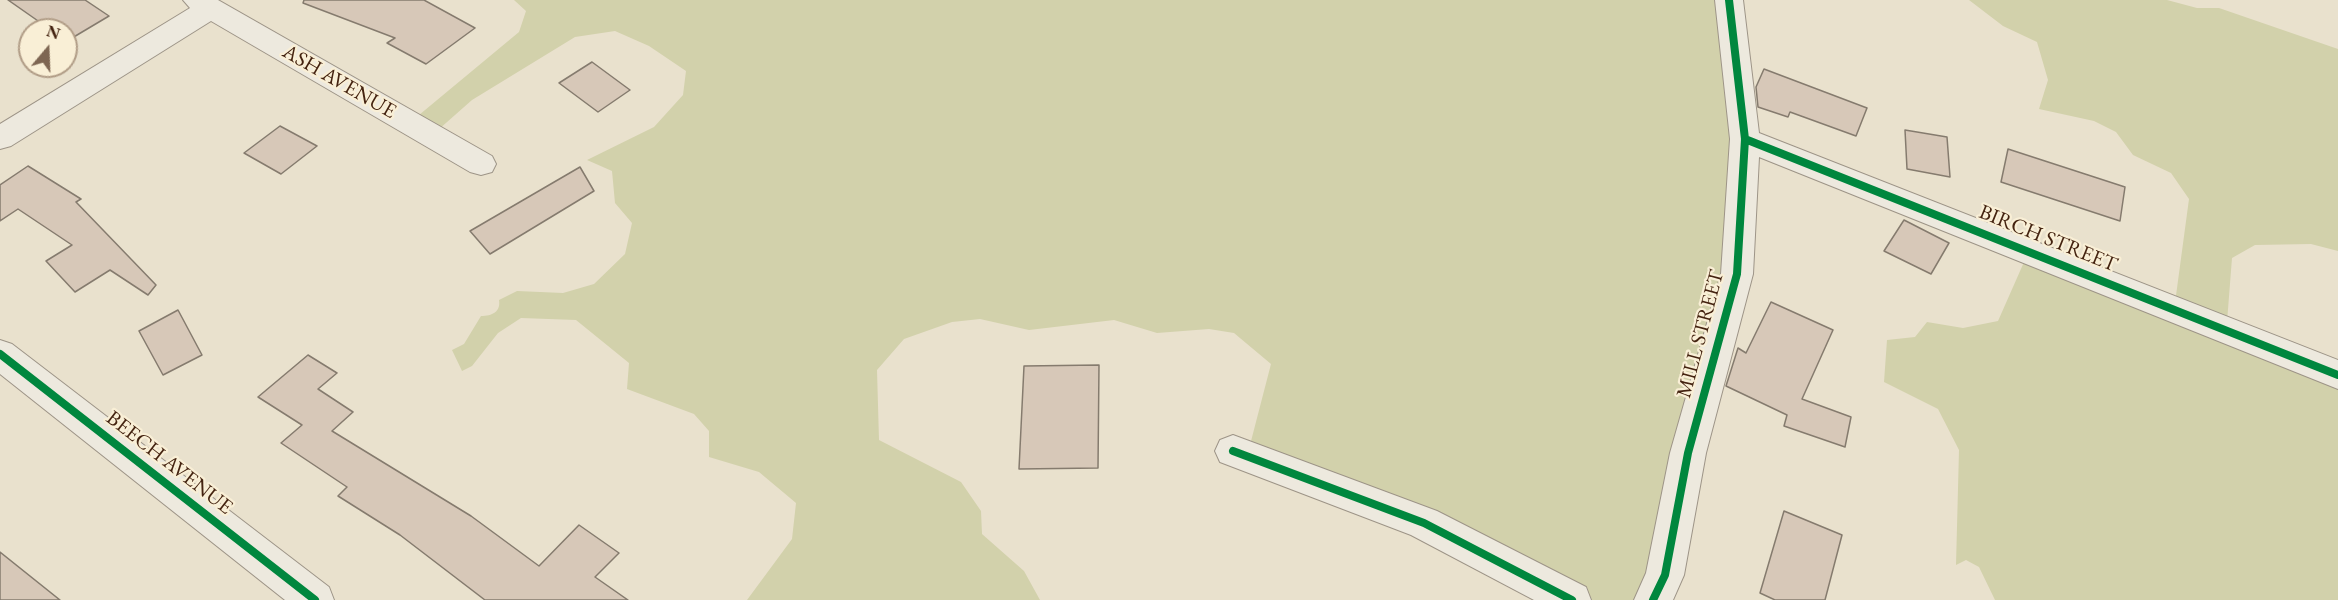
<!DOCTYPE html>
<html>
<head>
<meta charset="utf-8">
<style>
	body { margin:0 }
	#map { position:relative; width:2338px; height:600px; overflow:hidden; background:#e9e1cd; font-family:"EB Garamond",serif }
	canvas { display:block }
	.north { position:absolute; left:18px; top:18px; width:60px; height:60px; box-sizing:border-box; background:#f9efd6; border:2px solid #b19d87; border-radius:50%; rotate:19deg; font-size:16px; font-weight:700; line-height:24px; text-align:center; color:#442310 }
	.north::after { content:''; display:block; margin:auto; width:21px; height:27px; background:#7e6652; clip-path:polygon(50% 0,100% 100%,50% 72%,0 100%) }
</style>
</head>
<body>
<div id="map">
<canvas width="2338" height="600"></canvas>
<div class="north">N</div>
</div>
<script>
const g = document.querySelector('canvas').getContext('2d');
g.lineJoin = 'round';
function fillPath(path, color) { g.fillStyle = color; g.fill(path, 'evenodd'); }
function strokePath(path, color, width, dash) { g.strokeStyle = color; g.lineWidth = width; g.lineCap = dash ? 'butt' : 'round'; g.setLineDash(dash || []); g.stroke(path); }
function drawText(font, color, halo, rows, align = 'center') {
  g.font = font + ' "EB Garamond",serif'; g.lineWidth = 4.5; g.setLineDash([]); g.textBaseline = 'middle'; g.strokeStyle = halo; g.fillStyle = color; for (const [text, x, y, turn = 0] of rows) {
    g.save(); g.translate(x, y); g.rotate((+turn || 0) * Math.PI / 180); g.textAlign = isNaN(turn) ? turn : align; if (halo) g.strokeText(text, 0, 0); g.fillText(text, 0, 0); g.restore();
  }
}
const green = new Path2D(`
	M 514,0 L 1732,0 L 1750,139 L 1652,600 L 1580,600 L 1250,445 L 1271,364 L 1234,333 L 1209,329 L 1157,333 L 1114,320 L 1029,330 L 980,319 L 952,322 L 904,339 L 877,370 L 879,440 L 961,482 L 981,511 L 982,534 L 1024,571 L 1040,600 L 747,600 L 792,539 L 796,503 L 759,472 L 709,457 L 709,431 L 694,414 L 627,389 L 629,363 L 576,320 L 521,318 L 498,333 L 472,366 L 462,371 L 452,350 L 464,344 L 481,316 C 492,316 501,312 499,300 L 517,291 L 563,293 L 594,284 L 625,254 L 632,223 L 615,203 L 612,171 L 587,160 L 654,127 L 683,95 L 686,71 L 649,46 L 615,31 L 575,37 L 472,100 L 438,130 L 413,120 L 519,32 L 526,11 Z
	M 1969,0 L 2167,0 L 2197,8 L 2219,8 L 2338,49 L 2338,251 L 2311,244 L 2255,245 L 2232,258 L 2227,322 L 2338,370 L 2338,600 L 1995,600 L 1979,567 L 1966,560 L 1956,565 L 1959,450 L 1938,409 L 1884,382 L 1887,340 L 1915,337 L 1927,322 L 1963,328 L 1998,321 L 2028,253 L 2175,303 L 2189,199 L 2171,173 L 2133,155 L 2116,132 L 2094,121 L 2039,109 L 2048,80 L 2037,42 L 2003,26 Z`);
const building = new Path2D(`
	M 8,0 L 85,0 L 109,16 L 67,41 L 66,30 L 51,30 Z
	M 304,0 L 424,0 L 475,28 L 426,64 L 387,43 L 395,38 L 303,3 Z
	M 592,62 L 630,90 L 598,112 L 559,83 Z
	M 1764,69 L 1867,108 L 1856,136 L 1790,112 L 1788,117 L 1758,107 L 1756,87 Z
	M 280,126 L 317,146 L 281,174 L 244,153 Z
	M 1905,130 L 1947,137 L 1950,177 L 1907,169 Z
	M 2008,149 L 2125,187 L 2120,221 L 2001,182 Z
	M 28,166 L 81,199 L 76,202 L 156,285 L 148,295 L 110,270 L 75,292 L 46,261 L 72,245 L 18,209 L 0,221 L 0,185 Z
	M 580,167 L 594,191 L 490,254 L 470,231 Z
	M 1904,220 L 1949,243 L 1931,274 L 1884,251 Z
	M 1771,302 L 1833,330 L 1802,399 L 1851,417 L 1845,447 L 1784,426 L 1787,415 L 1726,386 L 1738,348 L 1746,353 Z
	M 178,310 L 202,355 L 163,375 L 139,331 Z
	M 308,355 L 337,373 L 318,389 L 353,412 L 332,431 L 471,516 L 539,566 L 579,525 L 619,553 L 595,577 L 628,600 L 485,600 L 400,535 L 338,496 L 347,487 L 281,443 L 302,425 L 258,397 Z
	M 1099,365 L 1098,468 L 1019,469 L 1024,366 Z
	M 1784,511 L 1842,535 L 1825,600 L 1775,600 L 1760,593 Z
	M 0,552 L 60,600 L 0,600 Z`);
const minor = new Path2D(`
	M 183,0 L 218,0 L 492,156 L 496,164 L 492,172 L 481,175 L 470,172 L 211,21 L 11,146 L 0,149 L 0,124 L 190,8 Z
	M 1715,0 L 1743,0 L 1759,133 L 2338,360 L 2338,389 L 1759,157 L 1753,274 L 1706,453 L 1684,575 L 1673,600 L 1634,600 L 1646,573 L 1670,453 L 1721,274 L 1730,139 Z
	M 0,340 L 12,344 L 329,587 L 334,600 L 285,600 L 0,374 Z
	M 1233,435 L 1437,511 L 1586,587 L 1591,600 L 1534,600 L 1411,535 L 1220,462 L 1215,451 L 1220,440 Z`);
const cycleway = new Path2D(`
	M 1745,139 L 2338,375
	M 0,354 L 315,600
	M 1233,451 L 1424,523 L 1572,600
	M 1653,600 L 1665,575 L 1688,453 L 1737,274 L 1745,139 L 1729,0`);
const streetNames = [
	["ASH AVENUE",339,82,30],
	["BIRCH STREET",2048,239,22],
	["MILL STREET",1701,334,-75],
	["BEECH AVENUE",169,463,38]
];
fillPath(green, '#d2d1ab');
fillPath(building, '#d7c8b8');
strokePath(building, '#857b6e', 1.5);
strokePath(minor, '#9d9487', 2);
fillPath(minor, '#ede9de');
strokePath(cycleway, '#00873e', 8);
drawText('21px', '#442310', '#f9efd6', streetNames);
</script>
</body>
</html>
